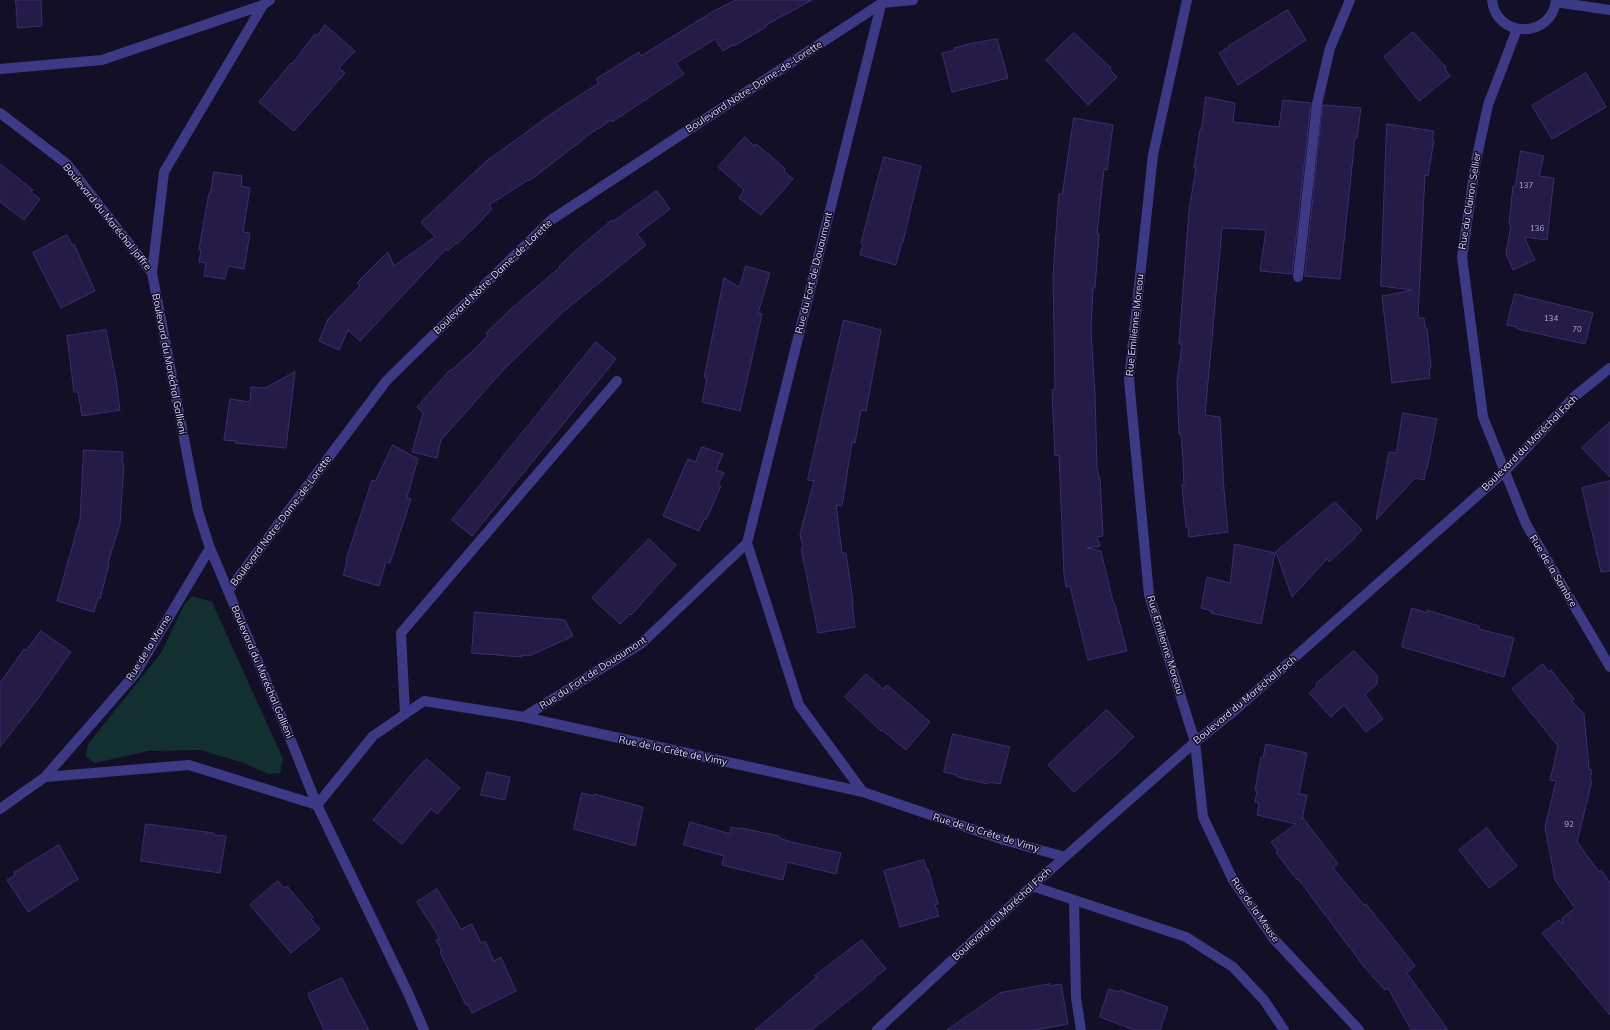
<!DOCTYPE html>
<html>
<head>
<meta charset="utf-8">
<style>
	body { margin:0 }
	canvas { display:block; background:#130f26 }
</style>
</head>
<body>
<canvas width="1610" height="1030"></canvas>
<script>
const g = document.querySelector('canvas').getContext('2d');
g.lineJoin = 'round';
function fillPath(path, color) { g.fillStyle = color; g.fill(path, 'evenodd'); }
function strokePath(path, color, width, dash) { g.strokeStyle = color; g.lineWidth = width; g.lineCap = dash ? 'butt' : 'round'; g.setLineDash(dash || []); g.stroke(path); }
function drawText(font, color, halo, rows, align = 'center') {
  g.font = font + ' Mulish,sans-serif'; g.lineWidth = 3; g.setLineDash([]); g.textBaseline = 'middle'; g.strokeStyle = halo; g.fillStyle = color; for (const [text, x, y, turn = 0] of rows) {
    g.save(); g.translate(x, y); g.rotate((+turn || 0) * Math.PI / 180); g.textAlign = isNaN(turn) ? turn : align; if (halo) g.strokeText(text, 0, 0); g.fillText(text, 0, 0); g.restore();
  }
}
const green = new Path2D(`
	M 192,596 L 212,602 L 283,759 L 280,773 L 268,774 L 244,763 L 200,750 L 148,751 L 95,763 L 86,757 L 88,744 L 161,653 L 184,605 Z`);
const building = new Path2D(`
	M 16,0 L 41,0 L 42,26 L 18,28 Z
	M 736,0 L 812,0 L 766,25 L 766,27 L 734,46 L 733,45 L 723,51 L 715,39 L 676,63 L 684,74 L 612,122 L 611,120 L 598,129 L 598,128 L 529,181 L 528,180 L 489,205 L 492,209 L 484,217 L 484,218 L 457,244 L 456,243 L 448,251 L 446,249 L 360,341 L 348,330 L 339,350 L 319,341 L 328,319 L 360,286 L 357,283 L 388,252 L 394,266 L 435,237 L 421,222 L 491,157 L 491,158 L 554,112 L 599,83 L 596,79 L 639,52 L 641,56 L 712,12 Z
	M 1288,10 L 1306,40 L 1238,85 L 1219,53 L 1229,47 L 1229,46 Z
	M 325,25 L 355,51 L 339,68 L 345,73 L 294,131 L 259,102 L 291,63 L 292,64 L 315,34 L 317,36 Z
	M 1413,32 L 1446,67 L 1445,69 L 1450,76 L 1419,101 L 1384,57 Z
	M 1074,33 L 1111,68 L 1110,70 L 1117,77 L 1088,105 L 1046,60 Z
	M 997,39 L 1008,78 L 952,92 L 942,53 L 955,50 L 954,48 L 969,44 Z
	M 1586,73 L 1606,107 L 1552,139 L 1532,106 Z
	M 1206,97 L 1235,103 L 1233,122 L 1279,127 L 1283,100 L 1311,103 L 1292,274 L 1260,271 L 1266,230 L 1222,228 L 1205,415 L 1220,417 L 1224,490 L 1228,532 L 1189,537 L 1188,527 L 1186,527 L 1182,485 L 1184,484 L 1183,460 L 1181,434 L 1179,434 L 1177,382 L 1182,344 L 1179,344 L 1189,210 L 1196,168 L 1194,168 L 1200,130 L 1201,130 Z
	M 1323,105 L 1361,108 L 1357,138 L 1355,138 L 1340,279 L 1305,276 Z
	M 1074,118 L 1113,125 L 1107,170 L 1104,169 L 1097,234 L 1099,234 L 1095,288 L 1093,288 L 1091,330 L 1095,394 L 1097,467 L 1099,478 L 1100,478 L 1103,536 L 1097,537 L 1100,546 L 1087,548 L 1101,551 L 1113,602 L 1114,602 L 1127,651 L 1088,660 L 1070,586 L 1066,587 L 1064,575 L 1059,455 L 1055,456 L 1052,390 L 1055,389 L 1053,275 L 1057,218 L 1059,194 L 1062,194 Z
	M 1387,124 L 1434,131 L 1432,140 L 1434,140 L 1428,176 L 1425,175 L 1418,318 L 1424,318 L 1425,328 L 1427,328 L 1431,368 L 1429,369 L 1430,378 L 1392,383 L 1382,296 L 1412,290 L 1381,286 Z
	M 745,137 L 754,146 L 756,144 L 771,156 L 785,169 L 784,171 L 793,179 L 761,215 L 739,198 L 744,190 L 718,167 Z
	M 1521,151 L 1544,156 L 1539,176 L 1554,178 L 1547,240 L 1524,237 L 1535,260 L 1513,270 L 1506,254 L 1511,225 L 1509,224 L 1513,186 L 1515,186 Z
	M 884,157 L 921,166 L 903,242 L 902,242 L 896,265 L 860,255 L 863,245 L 861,244 Z
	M 0,164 L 33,190 L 31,192 L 40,199 L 24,220 L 0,202 Z
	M 214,172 L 242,176 L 241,186 L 250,188 L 243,232 L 250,233 L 244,269 L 228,266 L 225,279 L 204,276 L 206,263 L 199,262 L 201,250 L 199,249 L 209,193 L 210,193 Z
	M 657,191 L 670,209 L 637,234 L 646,245 L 564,311 L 504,369 L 441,440 L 437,458 L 412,452 L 423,413 L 417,407 L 450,370 L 452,370 L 479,345 L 488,335 L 486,333 L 510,310 L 560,267 L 559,266 L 582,245 L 612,220 L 613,221 Z
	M 67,235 L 72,245 L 74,244 L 95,291 L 61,308 L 33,253 Z
	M 746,266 L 770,273 L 758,313 L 762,314 L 740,411 L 702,402 L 707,378 L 704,378 L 724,278 L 739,287 Z
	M 1515,294 L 1593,313 L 1585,344 L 1517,329 L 1517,327 L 1507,325 Z
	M 844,320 L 881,330 L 866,411 L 861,410 L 855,443 L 852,442 L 842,506 L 836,505 L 842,553 L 846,553 L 853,602 L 852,602 L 855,627 L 818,633 L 801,548 L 803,547 L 800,534 L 814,481 L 808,480 Z
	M 106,330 L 116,380 L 120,410 L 82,416 L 78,392 L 74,392 L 67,336 Z
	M 596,342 L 616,359 L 472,536 L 452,520 Z
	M 295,372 L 286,448 L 235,443 L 236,441 L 224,440 L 230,399 L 250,402 L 251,387 L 265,388 Z
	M 1403,413 L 1437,419 L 1427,469 L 1426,469 L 1424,480 L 1415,478 L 1376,520 L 1389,452 L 1396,453 Z
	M 1610,422 L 1610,477 L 1582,448 Z
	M 393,445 L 418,459 L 407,497 L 411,499 L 390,563 L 386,562 L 379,586 L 343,575 L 347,561 L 346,560 L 372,480 L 375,481 Z
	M 702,447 L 723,454 L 716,470 L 724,473 L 718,485 L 721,486 L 706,520 L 704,519 L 699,531 L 663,516 L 688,459 L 695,462 Z
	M 84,450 L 123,452 L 122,463 L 124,464 L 120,524 L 108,563 L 109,564 L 100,599 L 98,598 L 94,612 L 57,601 L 80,519 Z
	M 1610,481 L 1610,571 L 1601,572 L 1582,488 Z
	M 1335,502 L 1362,530 L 1355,537 L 1355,538 L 1329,562 L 1327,559 L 1292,597 L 1276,552 Z
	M 649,539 L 676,565 L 631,615 L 630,614 L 620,624 L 592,598 Z
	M 1235,544 L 1275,553 L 1261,624 L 1211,613 L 1212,611 L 1201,608 L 1207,577 L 1230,583 Z
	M 1412,608 L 1427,613 L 1427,610 L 1479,626 L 1479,629 L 1514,638 L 1504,677 L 1402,647 Z
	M 475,612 L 565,620 L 573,636 L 529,656 L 522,655 L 522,657 L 472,653 Z
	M 41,631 L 71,652 L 36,701 L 0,747 L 0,683 L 24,649 L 26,650 Z
	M 1354,651 L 1377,675 L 1377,684 L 1365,695 L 1383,719 L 1366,732 L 1344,705 L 1331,717 L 1309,693 L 1317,686 L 1316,684 Z
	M 1543,664 L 1549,672 L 1551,670 L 1574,699 L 1572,701 L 1584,714 L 1589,769 L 1592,770 L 1590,781 L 1592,781 L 1577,842 L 1599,872 L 1601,870 L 1610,883 L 1610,1015 L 1542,933 L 1559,920 L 1563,924 L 1562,918 L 1575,908 L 1555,880 L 1545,827 L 1556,781 L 1550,780 L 1558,746 L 1512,689 Z
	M 866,674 L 883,689 L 887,685 L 930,722 L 906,750 L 882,730 L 881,731 L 845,697 Z
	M 1107,710 L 1134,737 L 1125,744 L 1126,745 L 1074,792 L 1048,765 Z
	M 953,734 L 1010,747 L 1000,784 L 989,782 L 988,784 L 957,777 L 957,775 L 944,772 Z
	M 1266,744 L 1307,753 L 1299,794 L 1307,795 L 1302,819 L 1303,818 L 1338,864 L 1333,868 L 1364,905 L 1366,904 L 1415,966 L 1407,973 L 1448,1030 L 1411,1030 L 1388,988 L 1385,990 L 1365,968 L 1305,888 L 1298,879 L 1297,880 L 1276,852 L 1278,851 L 1271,842 L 1296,824 L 1257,815 L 1259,803 L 1255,802 L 1257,790 L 1255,790 L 1261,757 L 1263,757 Z
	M 427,759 L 460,788 L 437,814 L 431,809 L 402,844 L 373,820 L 417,768 Z
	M 487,772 L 510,777 L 505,800 L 481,795 Z
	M 582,793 L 594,796 L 594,794 L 643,807 L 635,846 L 574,829 Z
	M 690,822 L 730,834 L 731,827 L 740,829 L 741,828 L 779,836 L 779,838 L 791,842 L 841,853 L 836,874 L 787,862 L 783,880 L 722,865 L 724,856 L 684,845 Z
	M 146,824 L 214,833 L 214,835 L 226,836 L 220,873 L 141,861 Z
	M 1487,828 L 1517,866 L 1489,888 L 1459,850 Z
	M 59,845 L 78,879 L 28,912 L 7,880 L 15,875 L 14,873 Z
	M 924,860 L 927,870 L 928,869 L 938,904 L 935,905 L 939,916 L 900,927 L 884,871 Z
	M 278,881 L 284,888 L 287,886 L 313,917 L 311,919 L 320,929 L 291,953 L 250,905 Z
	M 437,889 L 461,929 L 472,924 L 481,943 L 485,941 L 494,961 L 501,957 L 516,991 L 472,1013 L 468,1004 L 466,1005 L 440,952 L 442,951 L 436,940 L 440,939 L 417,902 Z
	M 862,940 L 886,969 L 875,977 L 876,978 L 812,1030 L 755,1030 L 817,977 L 815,976 Z
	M 342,978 L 347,989 L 369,1030 L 324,1030 L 308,994 Z
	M 1050,984 L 1049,986 L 1061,984 L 1068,1024 L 1035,1030 L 947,1030 L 1000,993 Z
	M 1109,989 L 1119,992 L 1120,990 L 1168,1007 L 1160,1030 L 1135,1030 L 1100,1017 Z`);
const service = new Path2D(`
	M 1298,277 L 1317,104 L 1330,48 L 1350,0
	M 405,714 L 401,633 L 617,381
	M 1074,900 L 1076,998 L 1081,1030`);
const minor = new Path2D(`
	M 1187,0 L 1153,155 L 1129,379 L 1149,595 L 1195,742 L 1203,817 L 1233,880 L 1273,938 L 1359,1030
	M 1492,0 C 1496,39 1552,39 1556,0
	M 1556,2 L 1610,10
	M 263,5 L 164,172 L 152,273 L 198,511 L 210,548 L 283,721 L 317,805 L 408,993 L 424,1030
	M 1517,29 L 1488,105 L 1476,161 L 1462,257 L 1483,417 L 1526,524 L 1610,667
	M 0,69 L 102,60 L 263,5 L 270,0
	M 0,113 L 67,164 L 152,273
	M 747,543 L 799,705 L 863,792
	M 228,591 L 387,380 L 551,220 L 882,3 L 913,0
	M 524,717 L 642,643 L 747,543 L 882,1
	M 45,777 L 189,765 L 317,805 L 373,736 L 424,701 L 524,717 L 863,792 L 1004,840 L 1065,857
	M 0,809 L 45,777 L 135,674 L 210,548
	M 1032,886 L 1186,937 L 1233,967 L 1264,1000 L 1284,1030
	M 877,1030 L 1032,886 L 1195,742 L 1234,711 L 1505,471 L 1575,396 L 1610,368`);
const numberNames = [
	["137",1526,186],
	["136",1537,229],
	["134",1551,319],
	["70",1577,330],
	["92",1569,825]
];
const streetNames = [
	["Boulevard Notre-Dame-de-Lorette",754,87,-33],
	["Rue du Clairon Sellier",1470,201,-81],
	["Boulevard du Maréchal Joffre",107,217,51],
	["Rue du Fort de Douaumont",814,273,-76],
	["Boulevard Notre-Dame-de-Lorette",493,277,-44],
	["Rue Emilienne Moreau",1135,325,-84],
	["Boulevard du Maréchal Gallieni",169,364,79],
	["Boulevard du Maréchal Foch",1530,443,-45],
	["Boulevard Notre-Dame-de-Lorette",281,521,-53],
	["Rue de la Sambre",1553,571,59],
	["Rue Emilienne Moreau",1165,645,73],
	["Rue de la Marne",149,648,-58],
	["Boulevard du Maréchal Gallieni",262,672,67],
	["Rue du Fort de Douaumont",593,673,-33],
	["Boulevard du Maréchal Foch",1245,700,-40],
	["Rue de la Crête de Vimy",673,751,12],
	["Rue de la Crête de Vimy",986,833,17],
	["Rue de la Meuse",1255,910,55],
	["Boulevard du Maréchal Foch",1002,914,-43]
];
fillPath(green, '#12302f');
fillPath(building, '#241b47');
strokePath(building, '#3b2d73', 1);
strokePath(service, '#3d3a85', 10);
strokePath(minor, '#3d3a85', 10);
drawText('8px', '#aca6d1', null, numberNames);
drawText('10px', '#d9d4ff', '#130f26', streetNames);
</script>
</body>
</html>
